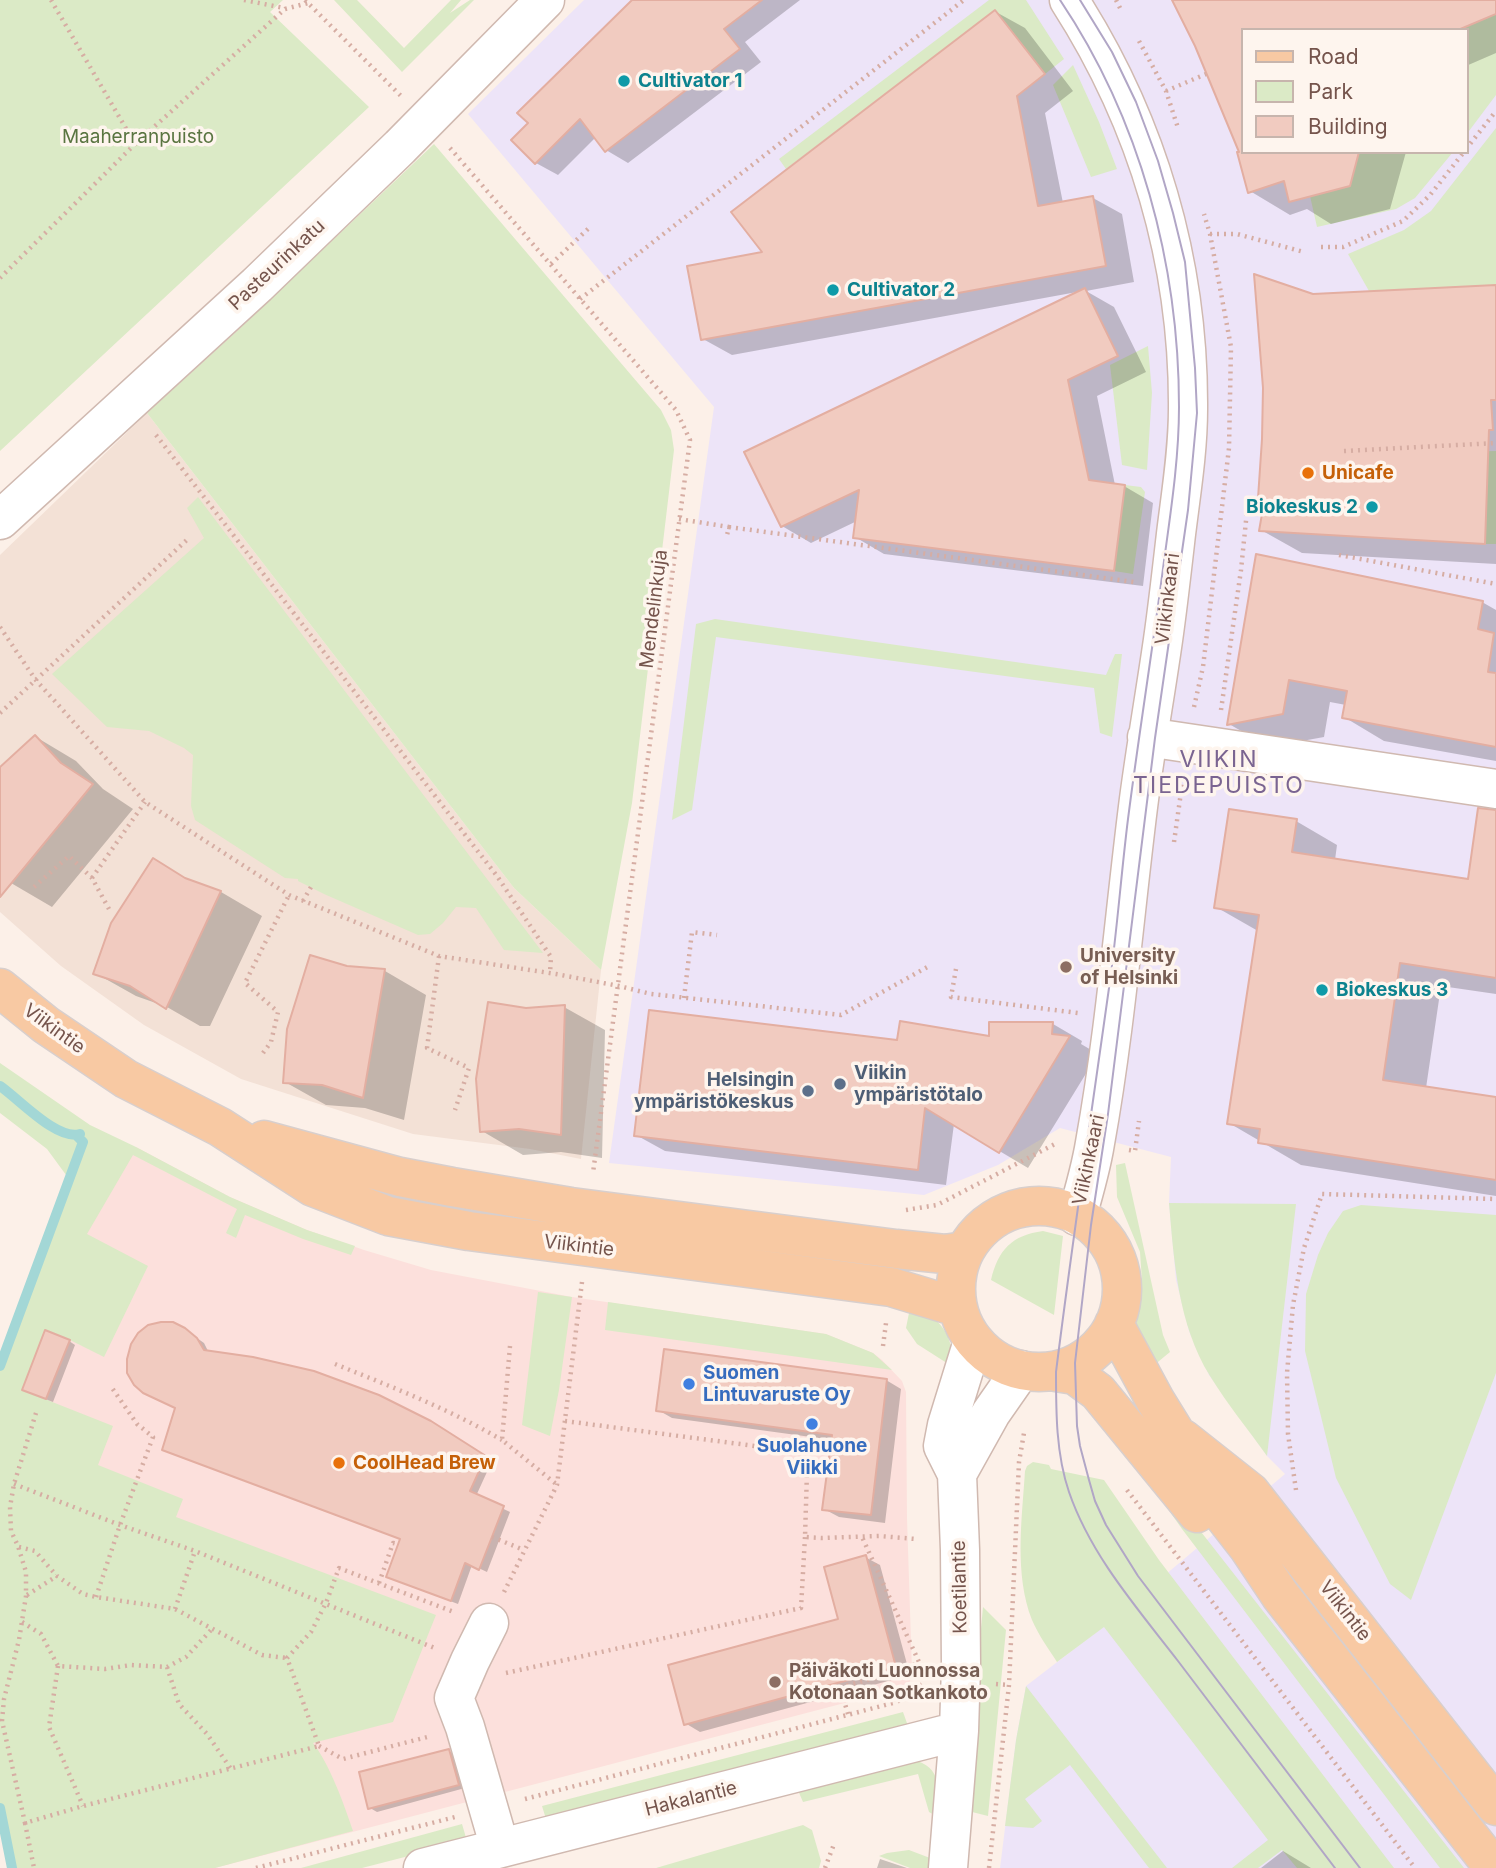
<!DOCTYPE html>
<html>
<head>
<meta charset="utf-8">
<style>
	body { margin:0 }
	#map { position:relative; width:1496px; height:1868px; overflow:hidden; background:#fcf0e8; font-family:Inter,sans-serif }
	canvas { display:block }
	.legend { position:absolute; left:1241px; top:28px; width:228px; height:126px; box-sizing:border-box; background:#fef5ee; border:2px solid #c7b5ad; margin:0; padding:9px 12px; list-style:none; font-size:21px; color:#75544c }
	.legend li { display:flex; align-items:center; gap:14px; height:35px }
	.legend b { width:35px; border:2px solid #c7b5ad }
</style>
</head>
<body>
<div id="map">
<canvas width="1496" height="1868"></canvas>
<ul class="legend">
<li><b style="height:9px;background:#f8c9a3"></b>Road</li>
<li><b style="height:19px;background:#dbeac6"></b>Park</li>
<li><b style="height:19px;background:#f1cbc0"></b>Building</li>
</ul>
</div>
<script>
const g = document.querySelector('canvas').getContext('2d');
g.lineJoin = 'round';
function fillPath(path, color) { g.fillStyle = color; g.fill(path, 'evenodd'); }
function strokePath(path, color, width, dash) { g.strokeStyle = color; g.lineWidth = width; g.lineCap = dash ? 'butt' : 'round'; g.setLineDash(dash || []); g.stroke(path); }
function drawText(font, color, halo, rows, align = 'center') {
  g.font = font + ' Inter,sans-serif'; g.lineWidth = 7; g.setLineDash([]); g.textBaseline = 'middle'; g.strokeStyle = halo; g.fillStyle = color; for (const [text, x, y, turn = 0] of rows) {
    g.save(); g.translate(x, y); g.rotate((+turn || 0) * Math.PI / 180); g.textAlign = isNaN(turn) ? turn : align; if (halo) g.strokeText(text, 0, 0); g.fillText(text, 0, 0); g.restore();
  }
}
const residential = new Path2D(`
	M 147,413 L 514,888 L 601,970 L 581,1159 L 530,1149 L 413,1134 L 241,1079 L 144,1025 L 61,966 L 0,912 L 0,555 Z`);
const commercial = new Path2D(`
	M 136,1147 L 230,1197 L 307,1230 L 364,1250 L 431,1270 L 572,1297 L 826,1334 L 873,1353 L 882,1360 L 902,1381 L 906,1392 L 907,1518 L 912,1671 L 910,1681 L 906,1686 L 898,1689 L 215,1868 L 12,1868 L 0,1808 L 0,1366 Z`);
const education = new Path2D(`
	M 584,0 L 1496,0 L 1496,1868 L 1000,1868 L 1016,1740 L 1026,1686 L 1108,1623 L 1285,1474 L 1267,1456 L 1209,1375 L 1189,1331 L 1176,1280 L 1169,1203 L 1171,1157 L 1060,1128 L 998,1165 L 924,1195 L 609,1163 L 714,407 L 468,114 ZM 1242,30 L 1466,30 L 1466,152 L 1242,152 Z`);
const green = new Path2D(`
	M 0,0 L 283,0 L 270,12 L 369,107 L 0,451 Z
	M 334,0 L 357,0 L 404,48 L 451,0 L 461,0 L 450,13 L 470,0 L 474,0 L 402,72 Z
	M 989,0 L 1026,0 L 1064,59 L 1045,74 L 995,10 L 786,169 L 779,159 Z
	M 1496,0 L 1496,95 L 1466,135 L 1466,30 L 1458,30 Z
	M 1073,65 L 1099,122 L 1117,169 L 1091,177 L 1053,85 Z
	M 1496,128 L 1496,285 L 1369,291 L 1348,254 L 1404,230 L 1431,211 Z
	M 434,144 L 661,410 L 671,430 L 674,450 L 632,803 L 601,970 L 514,888 L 147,413 L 236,332 Z
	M 1359,152 L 1453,152 L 1415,198 L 1396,209 L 1317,227 L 1310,196 L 1350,186 Z
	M 1148,346 L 1152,393 L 1147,470 L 1122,465 L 1110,365 Z
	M 1496,451 L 1496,544 L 1485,544 L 1453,452 Z
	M 1125,485 L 1141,487 L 1145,492 L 1133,574 L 1114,571 Z
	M 198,497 L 543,953 L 504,950 L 476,908 L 456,907 L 443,923 L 430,934 L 418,935 L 324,894 L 298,881 L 298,879 L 285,878 L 195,820 L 191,806 L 193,755 L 184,748 L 149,731 L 107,727 L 52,674 L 204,538 L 187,508 Z
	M 715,619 L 1106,675 L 1115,654 L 1122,654 L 1112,737 L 1100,733 L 1094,688 L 716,637 L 692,810 L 672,820 L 696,624 Z
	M 0,1063 L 90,1125 L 136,1147 L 230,1197 L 307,1230 L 355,1246 L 351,1255 L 303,1239 L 245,1215 L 236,1238 L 226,1233 L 237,1209 L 133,1155 L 87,1234 L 148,1266 L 104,1357 L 70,1340 L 45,1330 L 22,1390 L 113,1426 L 98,1465 L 183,1499 L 176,1517 L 436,1615 L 393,1722 L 313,1743 C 330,1765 344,1804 353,1831 L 215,1868 L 12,1868 L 0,1808 L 0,1366 L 69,1179 L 47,1149 L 0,1113 Z
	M 1125,1163 L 1163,1335 L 1170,1352 L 1153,1366 L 1144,1346 L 1136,1323 L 1142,1281 L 1140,1252 L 1117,1197 L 1116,1165 Z
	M 1169,1203 L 1296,1204 L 1267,1456 C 1248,1429 1227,1404 1210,1376 C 1178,1324 1174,1262 1169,1203 Z
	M 1361,1205 L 1496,1215 L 1496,1373 L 1411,1600 L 1390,1584 L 1336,1478 L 1305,1351 L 1306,1294 L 1318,1255 L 1328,1233 L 1343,1211 Z
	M 1043,1231 L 1063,1236 L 1054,1315 L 991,1280 C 998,1250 1012,1235 1043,1231 Z
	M 538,1292 L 572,1297 L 559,1390 L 550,1436 L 522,1425 Z
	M 608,1302 L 826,1334 L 873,1353 L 892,1370 L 605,1330 Z
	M 911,1303 C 940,1320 953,1331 953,1367 L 917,1344 L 906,1328 Z
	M 1137,1450 L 1464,1868 L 1440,1868 L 1182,1529 L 1130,1455 Z
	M 1033,1462 L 1049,1465 L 1051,1469 L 1104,1480 L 1159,1560 L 1394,1868 L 1297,1868 L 1282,1850 L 1258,1868 L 1232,1868 L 1268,1840 L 1104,1627 L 1057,1662 C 1048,1648 1039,1636 1032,1620 C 1014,1574 1022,1519 1025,1471 L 1027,1466 Z
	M 983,1607 L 1006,1630 L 988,1816 L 964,1810 Z
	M 1026,1686 L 1167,1868 L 1149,1868 L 1070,1765 L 1025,1799 L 1042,1821 L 1033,1828 L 1005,1826 L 1016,1740 Z
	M 903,1712 L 908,1726 L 546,1819 L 542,1806 Z
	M 911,1759 C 944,1767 938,1789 936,1816 L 929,1812 L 918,1774 L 803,1802 L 797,1788 Z
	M 462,1824 L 467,1841 L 362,1868 L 301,1868 Z
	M 803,1825 L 812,1830 L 821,1861 L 819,1868 L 656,1868 Z
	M 909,1850 L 930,1858 L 929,1868 L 910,1868 L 879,1856 L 887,1853 Z`);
const shadow = new Path2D(`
	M 635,0 L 800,0 L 745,42 L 761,62 L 628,163 L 606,150 L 596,137 L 558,175 L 536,163 L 530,123 Z
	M 1173,0 L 1496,0 L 1496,53 L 1466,66 L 1466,30 L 1242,30 L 1242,152 L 1406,152 L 1390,209 L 1331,224 L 1307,209 L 1290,215 L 1250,191 L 1234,136 L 1197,45 Z
	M 996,12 L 1025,28 L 1073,91 L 1045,113 L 1063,203 L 1093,198 L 1122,214 L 1134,282 L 1086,291 L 1114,307 L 1146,372 L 1097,396 L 1115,485 L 1124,486 L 1153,503 L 1143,586 L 884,554 L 855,537 L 857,521 L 811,543 L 782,526 L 1077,292 L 732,355 L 703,339 L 765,253 Z
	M 1496,287 L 1496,564 L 1302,553 L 1261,530 L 1264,515 L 1258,512 L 1313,296 Z
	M 1257,557 L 1482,602 L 1496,610 L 1496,761 L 1384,741 L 1344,717 L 1346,705 L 1330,702 L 1324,737 L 1269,747 L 1229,724 Z
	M 36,737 L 76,761 L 103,789 L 133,809 L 52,907 L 11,883 L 0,871 L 0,770 Z
	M 1296,821 L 1337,845 L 1335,860 L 1469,881 L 1496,822 L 1496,994 L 1441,986 L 1426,1088 L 1496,1099 L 1496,1196 L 1301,1165 L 1229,1123 L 1258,931 L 1216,907 Z
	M 191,882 L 221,892 L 262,916 L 210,1026 L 200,1026 L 167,1007 L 136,996 L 95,973 Z
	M 347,968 L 385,971 L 426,995 L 404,1120 L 365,1108 L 326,1105 L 285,1082 Z
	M 564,1007 L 605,1030 L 602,1158 L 561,1152 L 523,1155 L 482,1131 L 526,1010 Z
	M 1053,1024 L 1082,1041 L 1081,1044 L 1098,1054 L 1028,1168 L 954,1124 L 946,1185 L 665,1151 L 636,1135 L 898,1042 L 990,1038 Z
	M 184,1329 L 204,1343 L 209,1353 L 439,1427 L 492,1461 L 476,1496 L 510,1512 L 487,1572 L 472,1565 L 458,1604 L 394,1580 L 388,1576 L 402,1539 L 177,1408 Z
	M 69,1341 L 75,1345 L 53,1402 L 30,1393 Z
	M 886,1380 L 901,1389 L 885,1523 L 839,1517 L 824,1509 L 833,1440 L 672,1418 L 658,1410 Z
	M 865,1557 L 880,1565 L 910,1675 L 700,1732 L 685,1723 L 840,1620 Z
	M 448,1751 L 455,1755 L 465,1788 L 377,1812 L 370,1808 Z
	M 1283,1851 L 1311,1868 L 1261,1868 Z
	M 880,1859 L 907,1868 L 877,1868 Z`);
const stream = new Path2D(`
	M 0,1086 C 19,1099 57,1141 80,1134
	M 0,1366 L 83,1142 L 76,1135
	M 0,1808 L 12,1868`);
const building = new Path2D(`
	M 632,0 L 762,0 L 724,29 L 740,49 L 605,152 L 580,119 L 535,164 L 511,140 L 528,123 L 517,113 Z
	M 1172,0 L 1496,0 L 1496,14 L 1458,30 L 1242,30 L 1242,152 L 1359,152 L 1350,186 L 1289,202 L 1284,181 L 1248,193 L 1237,152 L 1239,152 L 1195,46 Z
	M 995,10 L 1045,74 L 1017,96 L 1038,206 L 1093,196 L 1106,266 L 701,340 L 687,266 L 762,252 L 731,212 Z
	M 1254,274 L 1313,294 L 1496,285 L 1496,400 L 1491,400 L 1493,430 L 1489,430 L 1485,544 L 1259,531 L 1262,514 L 1257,513 L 1262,439 L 1263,388 Z
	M 1085,288 L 1118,356 L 1068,380 L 1089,480 L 1125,485 L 1114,571 L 853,538 L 859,490 L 781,527 L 744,452 Z
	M 1256,554 L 1483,601 L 1478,629 L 1494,633 L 1488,672 L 1496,673 L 1496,747 L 1342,718 L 1347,691 L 1289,680 L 1283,714 L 1227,725 Z
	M 35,735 L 61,763 L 93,784 L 0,897 L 0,767 Z
	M 1478,808 L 1496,810 L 1496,978 L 1400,963 L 1383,1080 L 1496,1097 L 1496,1180 L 1258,1143 L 1260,1129 L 1227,1124 L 1259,915 L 1214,908 L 1229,809 L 1297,819 L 1292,852 L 1468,879 Z
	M 153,858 L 185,878 L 221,891 L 166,1009 L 130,986 L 93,974 L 111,923 Z
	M 310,955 L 347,966 L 385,969 L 363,1098 L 322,1085 L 283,1083 L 287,1029 Z
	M 488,1002 L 526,1008 L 565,1005 L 561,1135 L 519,1129 L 480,1132 L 476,1079 Z
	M 649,1010 L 897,1040 L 900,1021 L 989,1036 L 989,1022 L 1053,1022 L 1052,1034 L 1070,1036 L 999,1153 L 925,1108 L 918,1170 L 634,1136 Z
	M 161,1322 L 173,1322 L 185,1328 L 197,1338 L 204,1350 L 253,1357 L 314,1371 L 379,1395 L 431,1421 L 486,1456 L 470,1491 L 504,1506 L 479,1570 L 465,1563 L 451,1601 L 386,1577 L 400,1539 L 162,1450 L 175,1408 L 143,1393 L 134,1385 L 127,1373 L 127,1359 L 131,1344 L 138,1333 L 148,1325 Z
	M 45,1330 L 70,1340 L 46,1399 L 22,1390 Z
	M 664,1349 L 887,1379 L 871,1515 L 822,1510 L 832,1435 L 656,1411 Z
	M 866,1555 L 896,1667 L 684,1725 L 668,1665 L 838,1619 L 824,1567 Z
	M 449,1749 L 459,1785 L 368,1809 L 359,1772 Z`);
const path = new Path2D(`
	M 51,0 L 135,144
	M 244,0 L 284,8
	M 305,0 L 401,96
	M 1116,0 L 1122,12
	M 1139,41 L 1166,91 L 1178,128
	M 1166,91 L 1206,74
	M 450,148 L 676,410 L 690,440 L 593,1173
	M 1466,149 L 1496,111
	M 1210,234 L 1237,234 L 1304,252
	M 1321,247 L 1343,247 L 1403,221 L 1430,195 L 1464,152
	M 551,264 L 590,227
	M 0,278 L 135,144 L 285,9 L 308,3
	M 580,299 L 964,0
	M 156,435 L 497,876 L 551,957 L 550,973
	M 1344,451 L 1496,443
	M 679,519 L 729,527 L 727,535
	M 729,527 L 1134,582
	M 1339,555 L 1496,584
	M 0,627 L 35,679 L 145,802 L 289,895 L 439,956 L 556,974 L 619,986 L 651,994 L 841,1015 L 931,965
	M 1194,707 L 1203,667 L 1229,448 L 1231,347 L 1210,234 L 1204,214
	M 1221,710 L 1241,570 L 1248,501 L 1258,501
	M 0,713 L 190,537
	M 1174,842 L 1183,778
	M 92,878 L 145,802
	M 34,887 L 69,856 L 92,878 L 109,909
	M 303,901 L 311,887
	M 439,956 L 427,1048 L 469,1068 L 455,1110
	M 956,969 L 951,997 L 1078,1013
	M 684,998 L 692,932 L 717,935
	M 263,1053 L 271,1042 L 278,1012 L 245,983 L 289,895
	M 1129,1150 L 1135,1151 L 1139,1121
	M 906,1210 L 937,1205 L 1057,1143
	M 510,1346 L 502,1440 L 556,1484
	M 883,1346 L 886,1323
	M 335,1364 C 392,1387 449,1409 502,1440
	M 36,1413 L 14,1484 L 10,1507 L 11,1531 L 18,1546 L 26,1572 L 26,1596 L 19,1640 L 4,1699 L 2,1721 L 25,1823 L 83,1806 L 319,1746 L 287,1658 L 311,1632 L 326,1603 L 339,1568 L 454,1612
	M 565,1421 L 793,1451 L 807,1472 L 805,1537 L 822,1538 L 879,1536 L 916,1539
	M 14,1484 L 120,1525 L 195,1551 L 437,1649
	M 1127,1490 L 1415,1868
	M 1296,1490 L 1288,1434 L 1287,1373 L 1293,1305 L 1304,1248 L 1322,1194 L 1496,1199
	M 492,1537 L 524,1550
	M 19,1547 L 35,1551 L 57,1576 L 83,1594 L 96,1597 L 175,1609 L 262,1655 L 287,1658
	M 379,1583 L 393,1543 L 398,1544
	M 504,1592 L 557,1485 L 582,1282
	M 27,1595 L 57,1576
	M 96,1597 L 120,1525 L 153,1437 L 137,1424 L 110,1385
	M 175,1609 L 195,1551
	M 22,1622 L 41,1634 L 58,1666 L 105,1669 L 131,1665 L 167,1667 L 186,1657 L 212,1629
	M 58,1666 L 49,1727 L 83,1806
	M 167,1667 L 179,1704 L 207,1734 L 231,1769
	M 506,1673 L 801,1608 L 805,1537
	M 996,1684 L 1009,1685
	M 848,1714 L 840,1687 L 899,1672 L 919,1662 L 862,1537
	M 319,1746 L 343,1759 L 431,1736
	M 525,1799 L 897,1702 L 924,1683
	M 25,1823 L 34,1868
	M 256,1868 L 455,1817
	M 825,1868 L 834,1844
	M 989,1868 L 1009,1685 L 1019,1462 L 1024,1433`);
const minor = new Path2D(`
	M 1069,0 C 1148,123 1189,263 1188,409 C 1188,451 1181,493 1176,534 C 1172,569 1168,605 1163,640 C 1155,696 1145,751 1138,807 C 1124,919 1115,1032 1095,1143 C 1091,1168 1084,1192 1077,1216
	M 0,520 L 257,285 L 400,147 L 545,0
	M 1147,737 L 1496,789
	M 957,1474 L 991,1413 L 1021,1370
	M 489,1623 L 470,1661 L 454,1698 L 465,1727 L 500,1848
	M 423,1868 L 959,1731
	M 948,1868 L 959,1731 L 961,1666 L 960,1550 L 957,1474 L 943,1446 L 947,1425 L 973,1341`);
const major = new Path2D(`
	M 0,988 L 46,1025 L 126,1079 L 220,1127 L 313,1187 L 388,1216 L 469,1231 L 891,1287 L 957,1307
	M 264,1140 L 400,1177 L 452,1187 L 571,1207 L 896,1249 L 945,1254 L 965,1251
	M956 1289a83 83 0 1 1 166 0a83 83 0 1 1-166 0Z
	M 1114,1324 L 1155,1400 L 1176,1434 L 1199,1484 L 1248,1547 L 1280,1595 L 1494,1868
	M 1056,1372 L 1075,1375 L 1098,1392 L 1197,1513
	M 1183,1439 L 1250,1492 L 1496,1806`);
const tram = new Path2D(`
	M 1060,0 C 1140,119 1179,264 1179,407 C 1179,458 1171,510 1164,561 C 1153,647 1139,733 1128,819 C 1121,875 1117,932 1109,988 C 1091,1116 1072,1244 1056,1372 C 1056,1412 1056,1454 1069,1492 C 1091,1556 1138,1609 1178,1661 C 1230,1730 1283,1799 1335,1868
	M 1080,0 L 1112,52 L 1136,102 L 1158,161 L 1173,213 L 1185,262 L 1195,368 L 1197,413 L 1188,510 L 1155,738 L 1108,1114 L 1091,1225 L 1075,1363 L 1077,1426 L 1080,1446 L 1089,1480 L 1095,1501 L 1106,1525 L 1138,1576 L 1360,1868`);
const markers = [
	[624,81,7,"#0f9aa8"],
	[833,290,7,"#0f9aa8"],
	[1308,473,7,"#e8710a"],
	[1372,507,7,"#0f9aa8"],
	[1066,967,7,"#8d6e63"],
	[1322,990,7,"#0f9aa8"],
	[840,1084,7,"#5c6f8a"],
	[808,1091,7,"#5c6f8a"],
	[689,1384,7,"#3f7fe0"],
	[812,1424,7,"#3f7fe0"],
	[339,1463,7,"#e8710a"],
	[775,1682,7,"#8d6e63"]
];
const cultureNames = [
	["Cultivator 1",638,81],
	["Cultivator 2",847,290],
	["Biokeskus 2",1358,507,"right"],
	["Biokeskus 3",1336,990]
];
const parkNames = [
	["Maaherranpuisto",138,137]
];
const streetNames = [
	["Pasteurinkatu",277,265,-43],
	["Viikinkaari",1168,599,-83],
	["Mendelinkuja",654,609,-83],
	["Viikintie",54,1029,36],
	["Viikinkaari",1089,1160,-78],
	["Viikintie",579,1246,7],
	["Koetilantie",960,1587,-91],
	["Viikintie",1345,1611,52],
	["Hakalantie",691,1799,-14]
];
const foodNames = [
	["Unicafe",1322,473],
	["CoolHead Brew",353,1463]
];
const educationNames = [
	["University",1080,956],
	["of Helsinki",1080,978],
	["Päiväkoti Luonnossa",789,1671],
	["Kotonaan Sotkankoto",789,1693]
];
const serviceNames = [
	["Viikin",854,1073],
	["ympäristötalo",854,1095],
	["Helsingin",794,1080,"right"],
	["ympäristökeskus",794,1102,"right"]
];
const shopNames = [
	["Suomen",703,1373],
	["Lintuvaruste Oy",703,1395],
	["Suolahuone",812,1446,"center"],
	["Viikki",812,1468,"center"]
];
const quarterNames = [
	["VIIKIN",1219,760],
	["TIEDEPUISTO",1219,786]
];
fillPath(residential, '#f3e1d6');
fillPath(commercial, '#fce0dc');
fillPath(education, '#ede4f8');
fillPath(green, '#dbeac6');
fillPath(shadow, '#0003');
strokePath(stream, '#a3d7d6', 10);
fillPath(building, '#f1cbc0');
strokePath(building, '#e3aea1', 2);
strokePath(minor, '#d0b9b0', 41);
strokePath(major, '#d8cfcd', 41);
strokePath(path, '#d6ada3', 4.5, [2, 5]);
strokePath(minor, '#fff', 38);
strokePath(major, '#f8c9a3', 38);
strokePath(tram, '#b1a6c6', 2);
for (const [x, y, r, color] of markers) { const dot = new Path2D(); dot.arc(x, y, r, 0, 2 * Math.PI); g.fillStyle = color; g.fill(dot); strokePath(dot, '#fef5ee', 2.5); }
drawText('bold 19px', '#0d838f', '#fef5ee', cultureNames, 'left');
drawText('19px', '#5a7541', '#fef5ee', parkNames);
drawText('19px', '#75544c', '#fef5ee', streetNames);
drawText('bold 19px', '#c56008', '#fef5ee', foodNames, 'left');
drawText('bold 19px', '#785e54', '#fef5ee', educationNames, 'left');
drawText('bold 19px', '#4e5e75', '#fef5ee', serviceNames, 'left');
drawText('bold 19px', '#366cbe', '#fef5ee', shopNames, 'left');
g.letterSpacing = '2px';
drawText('23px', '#7a6491', '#fef5ee', quarterNames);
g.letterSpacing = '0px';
</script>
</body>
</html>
